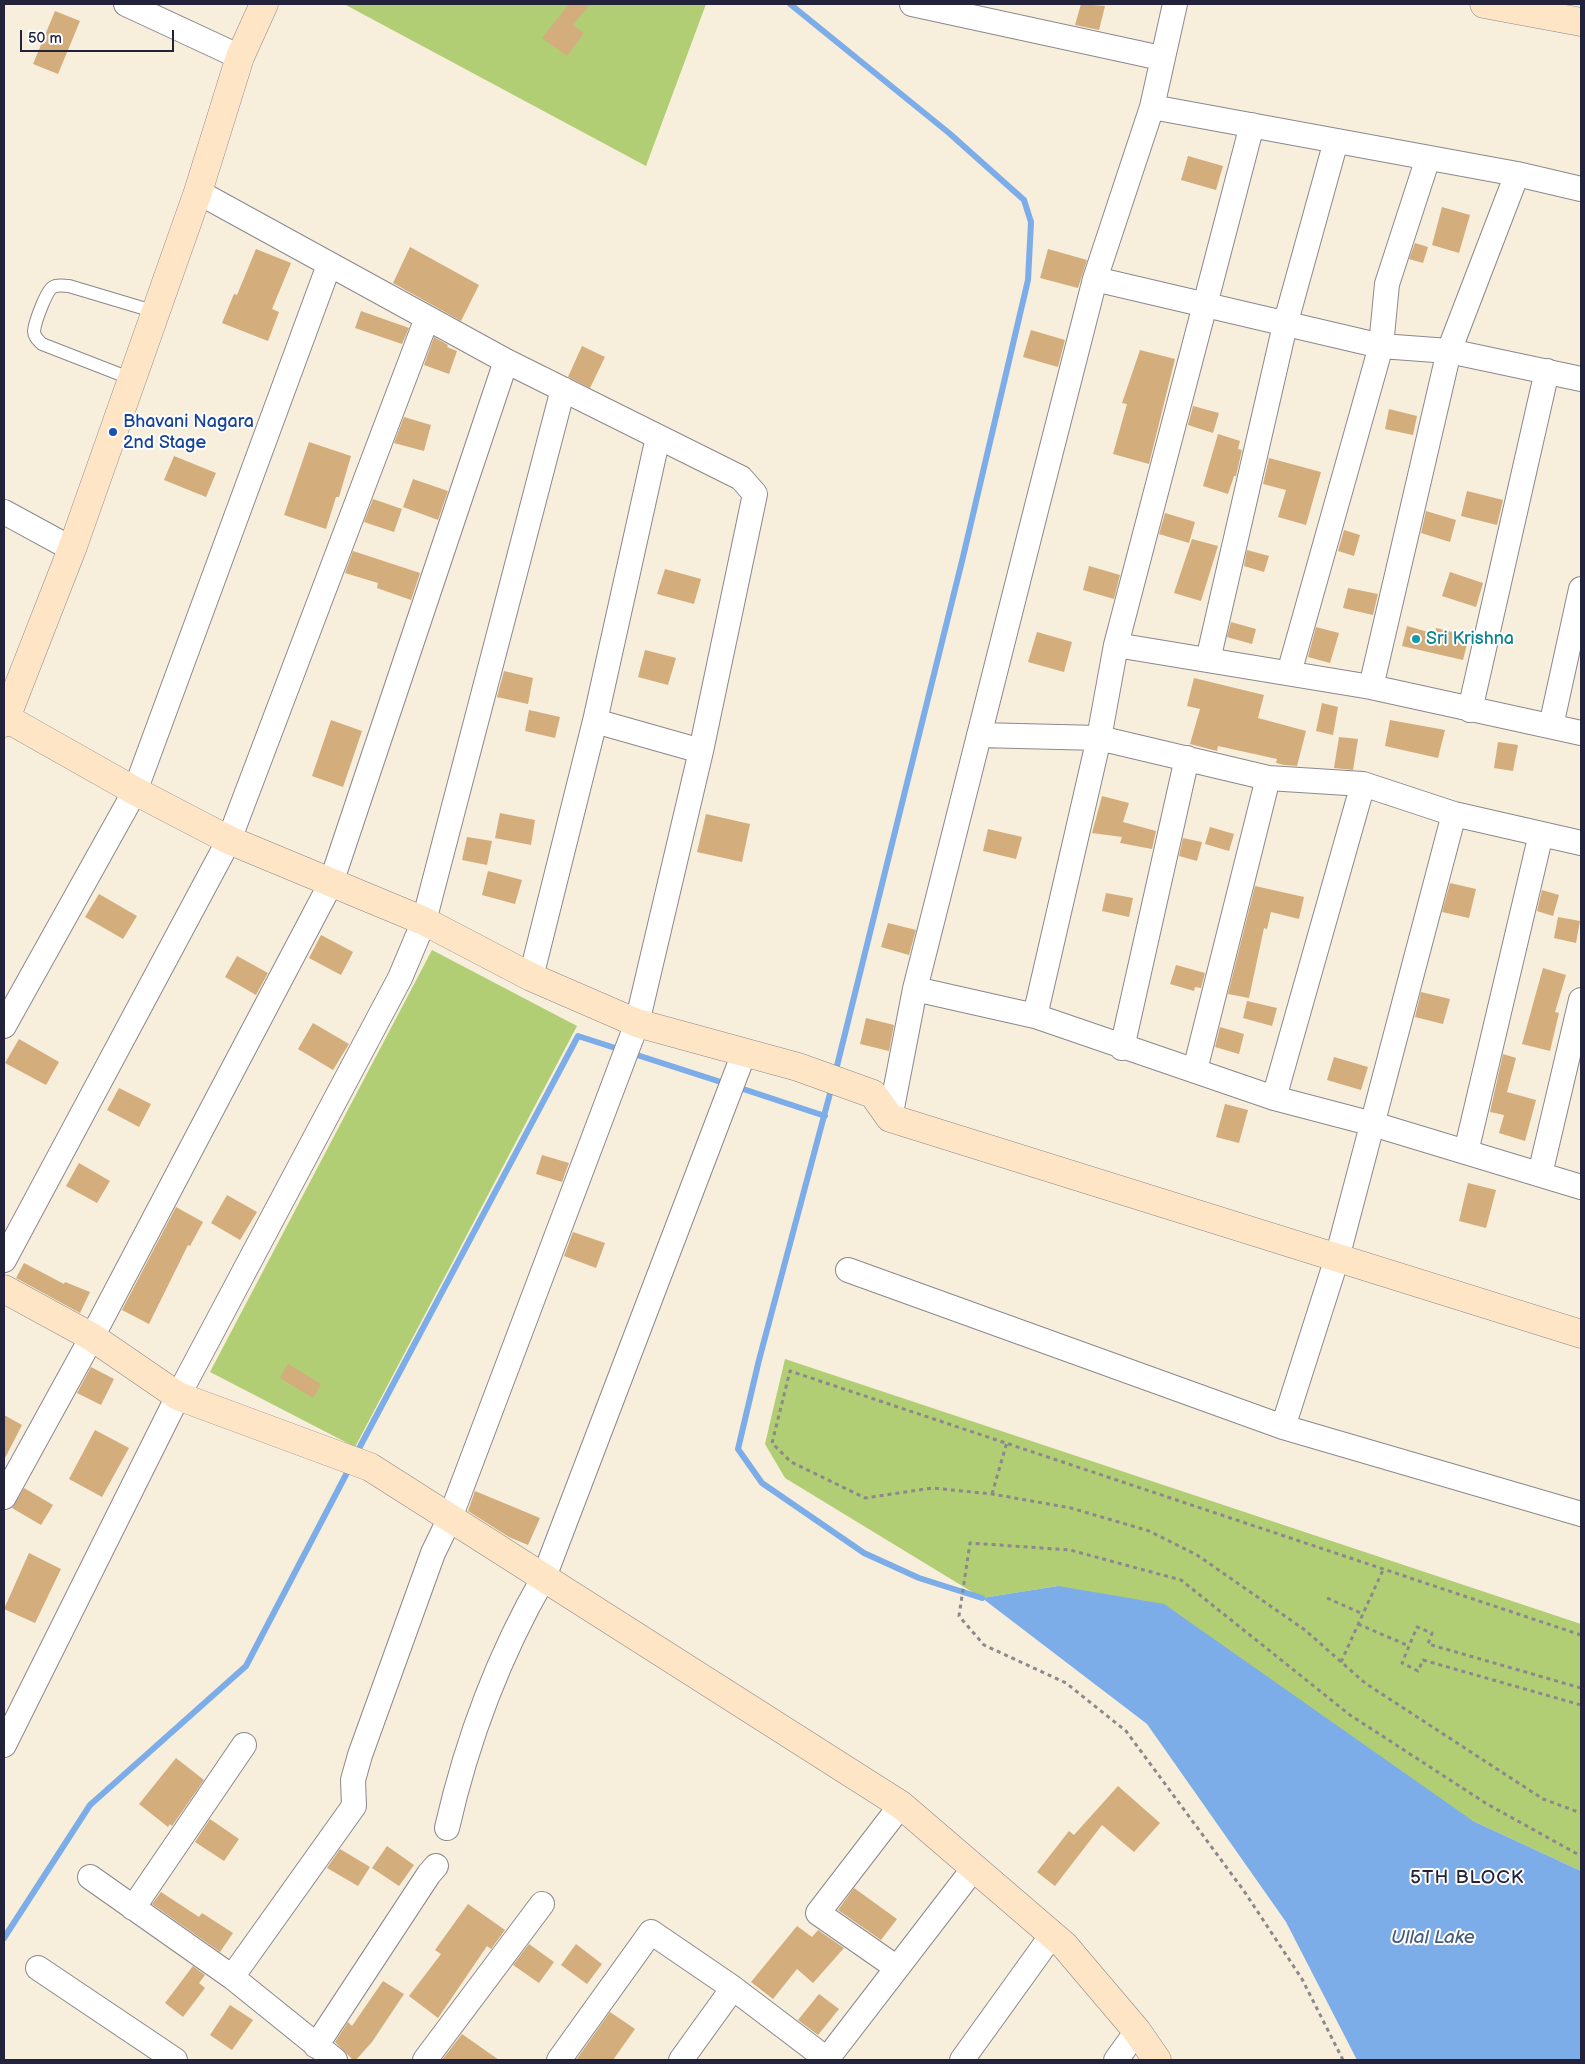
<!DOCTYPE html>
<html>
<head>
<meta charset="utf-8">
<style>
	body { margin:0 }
	#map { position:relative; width:1585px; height:2064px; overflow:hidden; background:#f7eedc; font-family:"Balsamiq Sans",sans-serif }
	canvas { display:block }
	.frame { position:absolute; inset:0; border:5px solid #22223b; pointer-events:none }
	.scale { position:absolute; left:20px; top:30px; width:154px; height:22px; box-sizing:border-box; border:2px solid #22223b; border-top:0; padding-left:6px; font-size:15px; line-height:18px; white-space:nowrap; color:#22223b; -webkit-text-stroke:4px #fff; paint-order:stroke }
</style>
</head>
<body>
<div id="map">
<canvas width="1585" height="2064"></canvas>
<div class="frame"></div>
<div class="scale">50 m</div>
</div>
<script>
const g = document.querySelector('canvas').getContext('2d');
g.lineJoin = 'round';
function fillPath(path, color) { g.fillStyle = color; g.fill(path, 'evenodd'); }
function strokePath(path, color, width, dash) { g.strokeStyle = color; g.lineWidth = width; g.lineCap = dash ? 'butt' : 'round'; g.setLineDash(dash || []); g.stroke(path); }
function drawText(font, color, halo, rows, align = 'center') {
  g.font = font + ' "Balsamiq Sans",sans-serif'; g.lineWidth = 4; g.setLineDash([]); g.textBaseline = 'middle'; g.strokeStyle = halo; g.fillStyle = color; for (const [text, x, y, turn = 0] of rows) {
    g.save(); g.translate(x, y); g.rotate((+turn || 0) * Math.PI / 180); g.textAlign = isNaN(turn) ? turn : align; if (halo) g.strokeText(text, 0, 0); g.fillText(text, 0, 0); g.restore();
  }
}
const green = new Path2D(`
	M 344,4 L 706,4 L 646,166 Z
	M 432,950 L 577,1026 L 355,1447 L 210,1372 Z
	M 785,1359 L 1581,1624 L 1581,1871 L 1473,1821 L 1058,1586 L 982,1598 L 785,1478 L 765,1444 Z`);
const water = new Path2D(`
	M 1058,1586 L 1164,1604 L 1473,1821 L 1581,1871 L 1581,2060 L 1357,2060 L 1286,1922 L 1147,1724 L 982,1598 Z`);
const stream = new Path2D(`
	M 790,4 L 949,133 L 1024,200 L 1031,222 L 1028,280 L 963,557 L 835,1074
	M 832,1086 L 759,1360 L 738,1449 L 762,1483 L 864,1553 L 919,1578 L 982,1598
	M 737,1087 L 825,1116
	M 355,1456 L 578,1036 L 727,1084
	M 4,1938 L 90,1805 L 246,1666 L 350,1467`);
const building = new Path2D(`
	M 569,4 L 590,4 L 573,25 L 584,33 L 567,56 L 542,38 Z
	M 1081,4 L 1105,6 L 1099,30 L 1075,25 Z
	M 55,11 L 80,21 L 58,74 L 33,64 Z
	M 1188,156 L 1223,166 L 1216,190 L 1181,180 Z
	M 1442,207 L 1470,215 L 1459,253 L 1432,245 Z
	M 1415,243 L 1428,247 L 1423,263 L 1409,259 Z
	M 410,247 L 479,285 L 461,321 L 393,283 Z
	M 256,249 L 291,263 L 272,309 L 279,312 L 268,341 L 222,323 L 234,294 L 237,295 Z
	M 1048,249 L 1087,260 L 1078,288 L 1040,278 Z
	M 361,311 L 409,328 L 402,344 L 355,328 Z
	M 1031,330 L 1065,340 L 1058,367 L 1023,357 Z
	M 434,337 L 448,345 L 447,347 L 457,351 L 449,374 L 424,365 Z
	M 582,346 L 605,357 L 590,388 L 568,377 Z
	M 1140,350 L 1175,359 L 1149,464 L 1113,454 L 1127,404 L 1122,403 Z
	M 1193,406 L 1219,413 L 1213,433 L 1188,425 Z
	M 1389,409 L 1417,416 L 1413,435 L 1385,429 Z
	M 404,417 L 431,425 L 424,451 L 394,443 Z
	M 1218,434 L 1240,441 L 1238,449 L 1242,450 L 1236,476 L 1234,476 L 1228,494 L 1203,486 Z
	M 309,442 L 351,456 L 339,497 L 336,497 L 326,529 L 284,515 Z
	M 174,456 L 216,473 L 206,497 L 164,480 Z
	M 1269,458 L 1321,472 L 1306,525 L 1278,517 L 1286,490 L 1263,484 Z
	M 413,479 L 448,491 L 438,520 L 403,507 Z
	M 1467,491 L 1503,500 L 1497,525 L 1461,516 Z
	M 373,499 L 402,509 L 394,532 L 364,522 Z
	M 1426,511 L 1456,520 L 1450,542 L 1421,533 Z
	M 1165,513 L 1195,522 L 1189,543 L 1159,534 Z
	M 1344,530 L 1360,535 L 1354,556 L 1338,551 Z
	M 1192,539 L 1218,546 L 1201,601 L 1174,593 Z
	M 1247,550 L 1269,556 L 1264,572 L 1244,566 Z
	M 353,551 L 420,573 L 411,600 L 377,588 L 378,583 L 345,573 Z
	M 1089,566 L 1120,575 L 1114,599 L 1083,590 Z
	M 665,569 L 701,579 L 694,604 L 657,594 Z
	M 1450,572 L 1483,583 L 1476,607 L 1442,596 Z
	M 1348,588 L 1378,594 L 1373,615 L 1343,608 Z
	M 1231,622 L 1256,629 L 1252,644 L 1227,637 Z
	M 1407,626 L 1435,634 L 1436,628 L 1469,636 L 1463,660 L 1402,646 Z
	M 1316,627 L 1339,633 L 1330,663 L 1308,657 Z
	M 1037,632 L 1072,642 L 1064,672 L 1028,662 Z
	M 645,650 L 676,658 L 668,685 L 638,677 Z
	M 504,671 L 533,678 L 528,704 L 497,697 Z
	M 1194,678 L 1264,695 L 1258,718 L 1306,731 L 1297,766 L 1284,765 L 1276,763 L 1277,759 L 1218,746 L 1217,751 L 1190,744 L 1200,709 L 1187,706 Z
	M 1322,703 L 1338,707 L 1333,735 L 1316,731 Z
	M 529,710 L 560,717 L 555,738 L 525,731 Z
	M 331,720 L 362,731 L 343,787 L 312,776 Z
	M 1390,720 L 1445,730 L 1438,758 L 1385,746 Z
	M 1339,737 L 1358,739 L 1353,770 L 1334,768 Z
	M 1498,742 L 1518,745 L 1513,771 L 1494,768 Z
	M 1102,796 L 1129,803 L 1123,822 L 1156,831 L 1152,849 L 1120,843 L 1122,837 L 1092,833 Z
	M 500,813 L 535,820 L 531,845 L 495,838 Z
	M 706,814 L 750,824 L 742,862 L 697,852 Z
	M 1210,827 L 1234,834 L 1229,851 L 1205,844 Z
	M 988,829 L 1022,837 L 1016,859 L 983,851 Z
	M 467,837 L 492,841 L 487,865 L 462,860 Z
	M 1183,838 L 1202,842 L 1197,861 L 1179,856 Z
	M 488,871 L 522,880 L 515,904 L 482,895 Z
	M 1450,883 L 1476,889 L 1469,918 L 1442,912 Z
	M 1255,886 L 1304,897 L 1299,919 L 1271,912 L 1267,929 L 1264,928 L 1249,998 L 1228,994 Z
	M 1542,890 L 1559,895 L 1553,916 L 1537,911 Z
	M 1106,893 L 1133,898 L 1129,917 L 1102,911 Z
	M 99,894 L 137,916 L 123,939 L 85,917 Z
	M 1558,917 L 1580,921 L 1576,943 L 1554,938 Z
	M 888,923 L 916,930 L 909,955 L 881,947 Z
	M 321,935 L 353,952 L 341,975 L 309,958 Z
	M 237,956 L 268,973 L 256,995 L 225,977 Z
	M 1176,965 L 1205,973 L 1201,988 L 1195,987 L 1194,991 L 1170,984 Z
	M 1543,968 L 1566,975 L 1555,1012 L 1559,1013 L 1550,1051 L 1522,1044 Z
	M 1421,992 L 1450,999 L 1443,1024 L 1415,1017 Z
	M 1247,1001 L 1277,1008 L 1272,1026 L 1243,1018 Z
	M 866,1018 L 894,1025 L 889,1051 L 860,1044 Z
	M 313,1023 L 349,1044 L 333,1070 L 298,1049 Z
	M 1220,1027 L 1244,1034 L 1239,1054 L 1215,1047 Z
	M 19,1039 L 59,1062 L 46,1085 L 5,1063 Z
	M 1503,1054 L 1516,1058 L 1507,1092 L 1536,1100 L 1525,1141 L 1499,1133 L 1504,1115 L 1490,1112 Z
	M 1334,1057 L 1368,1067 L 1361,1090 L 1327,1080 Z
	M 119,1088 L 151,1104 L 139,1127 L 107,1110 Z
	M 1225,1104 L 1248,1110 L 1239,1143 L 1216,1137 Z
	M 542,1155 L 569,1163 L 562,1182 L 536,1174 Z
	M 79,1163 L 110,1181 L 97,1203 L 66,1186 Z
	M 1468,1183 L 1496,1190 L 1486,1228 L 1459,1221 Z
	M 227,1195 L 257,1212 L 240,1240 L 211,1223 Z
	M 176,1207 L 203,1222 L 190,1246 L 188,1245 L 149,1324 L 122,1310 Z
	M 573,1232 L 605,1243 L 596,1268 L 564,1256 Z
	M 24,1263 L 64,1284 L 65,1282 L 90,1292 L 80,1313 L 16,1278 Z
	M 288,1364 L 321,1384 L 313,1398 L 280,1378 Z
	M 91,1367 L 114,1379 L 101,1405 L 77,1393 Z
	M 4,1415 L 22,1425 L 4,1460 Z
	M 95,1430 L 129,1448 L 102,1497 L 69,1479 Z
	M 24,1488 L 53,1505 L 41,1525 L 12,1508 Z
	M 475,1491 L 540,1518 L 528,1545 L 509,1537 L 468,1511 Z
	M 29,1553 L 61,1569 L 35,1623 L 4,1609 Z
	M 176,1758 L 204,1780 L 172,1826 L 170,1824 L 168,1827 L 139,1804 Z
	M 1118,1786 L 1160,1823 L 1134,1852 L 1102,1825 L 1055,1886 L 1037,1872 L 1069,1831 L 1074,1835 Z
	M 210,1819 L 239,1839 L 224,1861 L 195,1842 Z
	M 387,1846 L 414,1865 L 399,1886 L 372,1868 Z
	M 340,1849 L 370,1867 L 358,1886 L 327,1868 Z
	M 854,1888 L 897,1919 L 881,1940 L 838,1910 Z
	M 161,1892 L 199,1917 L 202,1913 L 233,1933 L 220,1952 L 152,1904 Z
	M 468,1904 L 505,1930 L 491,1949 L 487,1946 L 438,2018 L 409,1996 L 441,1954 L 435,1950 Z
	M 797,1926 L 812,1937 L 818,1930 L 844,1948 L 813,1983 L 797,1969 L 773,1999 L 751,1982 Z
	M 529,1944 L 554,1962 L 539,1983 L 513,1965 Z
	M 576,1944 L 602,1964 L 587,1984 L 561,1965 Z
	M 193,1966 L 205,1975 L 199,1983 L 205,1988 L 183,2017 L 165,2003 Z
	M 383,1981 L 404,1994 L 372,2042 L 356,2060 L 353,2060 L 335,2042 L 348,2022 L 352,2026 Z
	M 819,1994 L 839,2009 L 818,2035 L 798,2020 Z
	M 230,2005 L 253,2020 L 232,2050 L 210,2035 Z
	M 610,2012 L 635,2029 L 613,2060 L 576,2060 Z
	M 462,2034 L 499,2060 L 442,2060 Z`);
const path = new Path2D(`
	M 992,1494 L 1007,1442
	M 1327,1598 L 1363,1614
	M 1358,1624 L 1409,1646
	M 1581,1635 L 790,1371 L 772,1443 L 791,1462 L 865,1498 L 932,1488 L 992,1494 L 1071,1508 L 1149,1531 L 1197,1555 L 1305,1630 L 1365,1683 L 1543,1799 L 1581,1813
	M 1341,1662 L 1383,1570
	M 1581,1688 L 1428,1644 L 1432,1633 L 1417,1627 L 1402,1663 L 1418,1671 L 1423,1660 L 1581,1705
	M 1343,2060 L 1302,1979 L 1244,1891 L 1126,1731 L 1066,1683 L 984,1645 L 959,1616 L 970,1543 L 1070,1550 L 1181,1580 L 1350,1715 L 1487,1804 L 1581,1856`);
const lane = new Path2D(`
	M 132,379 L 42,344 C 38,340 34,337 34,331 C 35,322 46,291 53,287 C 58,284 64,286 69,286 L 156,312`);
const street = new Path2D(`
	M 126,4 L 240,57
	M 912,4 L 1161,58
	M 1152,107 L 1517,174 L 1581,189
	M 198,192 L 506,361 L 741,478 L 755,494 L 701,751 L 637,1023 L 450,1518 L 433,1553 L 360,1755 L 353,1780 L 354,1806 L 232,1977
	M 1095,279 L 1381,346 L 1449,351 L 1517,174
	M 4,512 L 72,549
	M 1116,645 L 1371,687 L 1581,733
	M 1208,660 L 1285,325 L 1336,141
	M 1289,673 L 1381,346 L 1387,284 L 1428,158
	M 1371,687 L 1449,351 L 1581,379
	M 1470,710 L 1547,371
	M 595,721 L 701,751
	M 1551,726 L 1581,589
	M 979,735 L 1099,738 L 1268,778 L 1363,784 L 1454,814 L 1581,843
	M 531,977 L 595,721 L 658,437
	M 915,989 L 1035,1016 L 1274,1098 L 1373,1124 L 1581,1187
	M 1035,1016 L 1099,738 L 1116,645 L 1252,125
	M 4,1026 L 135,791 L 329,265
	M 1122,1048 L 1187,758
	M 1195,1070 L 1268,778
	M 1274,1098 L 1363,784
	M 890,1118 L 915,989 L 1036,510 L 1095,279 L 1152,107 L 1175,4
	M 1466,1152 L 1541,834
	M 1540,1174 L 1581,1000
	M 4,1260 L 229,840 L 427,318
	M 848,1270 L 1283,1427 L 1581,1514
	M 1283,1427 L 1337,1258 L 1454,814
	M 4,1497 L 92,1337 L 331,883 L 506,361
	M 4,1745 L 178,1396 L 400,978 L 424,921 L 563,389
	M 447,1828 C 467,1740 499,1655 544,1577 L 744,1053
	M 90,1877 L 232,1977 L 335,2060
	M 133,1908 L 244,1745
	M 38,1968 L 175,2060
	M 897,1968 L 818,1913 L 901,1805
	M 316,2046 L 429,1874 L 436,1866
	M 827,2059 L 974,1868
	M 425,2060 L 542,1904
	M 559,2060 L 651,1932 L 733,1988 L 828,2060
	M 681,2060 L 733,1988
	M 962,2060 L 1052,1935
	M 1116,2060 L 1137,2031`);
const secondary = new Path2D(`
	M 1484,4 L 1581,22
	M 6,718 L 135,791 L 229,840 L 424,921 L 531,977 L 637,1023 L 798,1067 L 873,1094 L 890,1118 L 1581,1334
	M 4,723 L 72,549 L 198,192 L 240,57 L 264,4
	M 4,1289 L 92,1337 L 178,1396 L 370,1467 L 901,1805 L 1064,1945 L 1137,2031 L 1157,2060`);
const markers = [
	[113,432,5,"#1a4fb4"],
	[1416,639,5,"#0f9aa8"]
];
const transitNames = [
	["Bhavani Nagara",123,422],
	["2nd Stage",123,443]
];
const cultureNames = [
	["Sri Krishna",1426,639]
];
const neighbourhoodNames = [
	["5TH BLOCK",1467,1878]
];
const waterNames = [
	["Ullal Lake",1433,1938]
];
fillPath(green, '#b1ce75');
fillPath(water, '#7dade8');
strokePath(stream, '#7dade8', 6);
fillPath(building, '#d3ad7c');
strokePath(lane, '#8c888c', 14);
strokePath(street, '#8c888c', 26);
strokePath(secondary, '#8c888c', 29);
strokePath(path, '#8c888c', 3, [4, 4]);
strokePath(lane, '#fff', 12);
strokePath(street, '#fff', 24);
strokePath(secondary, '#fde5c5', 28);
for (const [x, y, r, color] of markers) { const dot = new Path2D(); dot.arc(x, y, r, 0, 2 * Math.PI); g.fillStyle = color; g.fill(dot); strokePath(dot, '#fff', 2); }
drawText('18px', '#164399', '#fff', transitNames, 'left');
drawText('18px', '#0d838f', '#fff', cultureNames, 'left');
g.letterSpacing = '1px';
drawText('19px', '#22223b', '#fff', neighbourhoodNames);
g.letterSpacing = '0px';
drawText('italic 19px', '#465a80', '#fff', waterNames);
</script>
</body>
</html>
